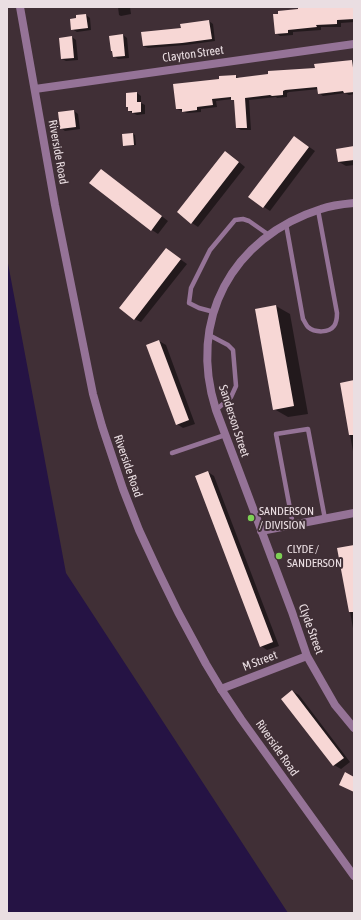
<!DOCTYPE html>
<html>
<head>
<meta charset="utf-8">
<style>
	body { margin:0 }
	#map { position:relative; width:361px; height:920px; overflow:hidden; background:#402f36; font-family:"Asap Condensed",sans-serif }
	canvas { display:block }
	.frame { position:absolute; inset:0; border:8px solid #eadee2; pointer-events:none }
</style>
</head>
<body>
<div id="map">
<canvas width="361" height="920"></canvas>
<div class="frame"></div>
</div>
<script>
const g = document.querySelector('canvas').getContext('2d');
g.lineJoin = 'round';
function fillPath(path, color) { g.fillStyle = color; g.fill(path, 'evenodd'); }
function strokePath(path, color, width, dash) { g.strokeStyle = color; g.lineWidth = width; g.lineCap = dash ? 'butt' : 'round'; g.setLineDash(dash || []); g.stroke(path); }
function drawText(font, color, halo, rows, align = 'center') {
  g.font = font + ' "Asap Condensed",sans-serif'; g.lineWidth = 4; g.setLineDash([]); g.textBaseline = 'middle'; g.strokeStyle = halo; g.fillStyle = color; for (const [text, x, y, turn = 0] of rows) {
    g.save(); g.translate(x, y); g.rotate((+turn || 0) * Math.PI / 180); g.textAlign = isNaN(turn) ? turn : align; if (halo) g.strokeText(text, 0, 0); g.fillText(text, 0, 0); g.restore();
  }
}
const water = new Path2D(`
	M 7,258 L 66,573 L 288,913 L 7,913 Z`);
const shadow = new Path2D(`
	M 118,7 L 130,7 L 131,14 L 121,16 L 119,15 Z
	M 299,7 L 354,7 L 354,22 L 341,23 L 341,27 L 321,27 L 321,30 L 293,32 L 293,35 L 280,36 L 276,33 L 300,10 Z
	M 86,15 L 90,18 L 91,30 L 77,32 L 72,29 Z
	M 209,21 L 213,24 L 215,41 L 186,45 L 148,48 L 143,46 L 182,29 Z
	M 123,35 L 127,38 L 129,58 L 118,59 L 114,56 L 110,37 Z
	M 72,37 L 76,40 L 78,60 L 66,61 L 62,59 Z
	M 354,60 L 354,94 L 349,95 L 345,93 L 323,96 L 319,93 L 319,89 L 289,92 L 287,93 L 287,97 L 277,98 L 276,97 L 249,100 L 251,130 L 241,130 L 237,128 L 235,101 L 232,99 L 216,101 L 217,107 L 201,109 L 201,112 L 187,113 L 177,109 L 221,80 L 235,76 L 240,78 L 316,69 L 315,65 Z
	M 137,93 L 141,96 L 141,103 L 145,105 L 145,114 L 137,115 L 129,111 L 129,107 L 127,107 Z
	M 74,111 L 78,114 L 80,129 L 65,131 L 61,128 Z
	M 133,134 L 135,135 L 136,145 L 126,146 L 124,145 Z
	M 295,137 L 315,151 L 270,211 L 264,207 Z
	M 354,147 L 354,165 L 346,166 L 339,162 L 337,149 Z
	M 225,152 L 232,156 L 245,167 L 198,227 L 192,223 L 178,212 Z
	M 101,170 L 107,174 L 168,221 L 158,234 L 152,230 Z
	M 166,249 L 187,264 L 141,322 L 134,319 Z
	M 276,306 L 290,314 L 308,414 L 288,417 L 274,409 Z
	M 159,341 L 166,345 L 195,424 L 183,428 L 177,424 Z
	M 354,381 L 354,457 L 341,384 Z
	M 208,472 L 214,476 L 279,646 L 267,650 L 261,646 Z
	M 354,546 L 354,634 L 339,549 Z
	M 292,691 L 299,695 L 350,762 L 341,769 L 334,765 L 283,699 Z`);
const building = new Path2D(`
	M 298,7 L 354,7 L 354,19 L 337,20 L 337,24 L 316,25 L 317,27 L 288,30 L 288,33 L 275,34 L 273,14 L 278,14 L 278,11 L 298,9 Z
	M 86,14 L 88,28 L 71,30 L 70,19 L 76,18 L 76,15 Z
	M 209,20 L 212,39 L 182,43 L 143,46 L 141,32 L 181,28 L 180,24 Z
	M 123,34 L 125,56 L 113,57 L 112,51 L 111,51 L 109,36 Z
	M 72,36 L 74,58 L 61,59 L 59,38 Z
	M 352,60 L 354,75 L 354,92 L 344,93 L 343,91 L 318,94 L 317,87 L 285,90 L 283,91 L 283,95 L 272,96 L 270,95 L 245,98 L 247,128 L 236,128 L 234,100 L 231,100 L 231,97 L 212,99 L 213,105 L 197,107 L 197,110 L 182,112 L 182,109 L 176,109 L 173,84 L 219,79 L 219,76 L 236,75 L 236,78 L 268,74 L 268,71 L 315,68 L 314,64 Z
	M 137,92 L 137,102 L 141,102 L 141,112 L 132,113 L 132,111 L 128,111 L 128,107 L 126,107 L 126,93 Z
	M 74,110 L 76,127 L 60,129 L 58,112 Z
	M 133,133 L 134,145 L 123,146 L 122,134 Z
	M 294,136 L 309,147 L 263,208 L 248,197 Z
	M 354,146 L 354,160 L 338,162 L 336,149 Z
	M 225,151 L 239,162 L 191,224 L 177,212 Z
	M 101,169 L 162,216 L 151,231 L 89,183 Z
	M 166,248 L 181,259 L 134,320 L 119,308 Z
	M 276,305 L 294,406 L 273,410 L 255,309 Z
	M 159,340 L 189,420 L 176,425 L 146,345 Z
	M 354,380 L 354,435 L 349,435 L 340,383 Z
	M 208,471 L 273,642 L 260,647 L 195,476 Z
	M 354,545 L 354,612 L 349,612 L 337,548 Z
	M 292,690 L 344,758 L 333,766 L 281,699 Z
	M 345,772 L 354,777 L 354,792 L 339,785 Z`);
const service = new Path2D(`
	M 286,224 L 303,319 C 305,322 306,325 308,327 C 315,333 329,333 334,326 C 337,322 337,318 337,313 L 318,210
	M 214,312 L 199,308 L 189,303 L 191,288 L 210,250 L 235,220 L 243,219 L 249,221 L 269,235
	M 209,335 L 228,345 L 233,350 L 236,386 L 231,397 L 216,410
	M 172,453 L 225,435
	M 293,525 L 276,434 L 308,429 L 325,519`);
const minor = new Path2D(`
	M 35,89 L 354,44
	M 354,203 C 343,204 332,205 321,209 C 232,237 187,320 216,410 L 292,612 L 307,656 L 335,705 L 354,728
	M 261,531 L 354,513
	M 221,689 L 307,656`);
const tertiary = new Path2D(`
	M 20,7 L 55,205 L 93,394 L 102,426 L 123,489 L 139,530 L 158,571 L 178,612 L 206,664 L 221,689 L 241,719 L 354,876`);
const markers = [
	[251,518,4,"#7dd154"],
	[279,556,4,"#7dd154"]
];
const streetNames = [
	["Clayton Street",193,54,-8],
	["Riverside Road",58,152,80],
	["Sanderson Street",234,421,72],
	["Riverside Road",128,466,71],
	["Clyde Street",311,629,70],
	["M Street",260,661,-21],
	["Riverside Road",277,748,55]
];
const poiNames = [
	["SANDERSON",259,511],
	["/ DIVISION",259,525],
	["CLYDE /",287,549],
	["SANDERSON",287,563]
];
fillPath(water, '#251344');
fillPath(shadow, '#0007');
fillPath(building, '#f7d7d5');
strokePath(service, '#957397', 4.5);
strokePath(minor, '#957397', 8);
strokePath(tertiary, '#957397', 8);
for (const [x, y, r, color] of markers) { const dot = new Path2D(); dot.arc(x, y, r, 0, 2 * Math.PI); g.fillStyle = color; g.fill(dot); strokePath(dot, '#402f36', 1.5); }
drawText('12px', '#eadee2', '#402f36', streetNames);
drawText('12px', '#eadee2', '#402f36', poiNames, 'left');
</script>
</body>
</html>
